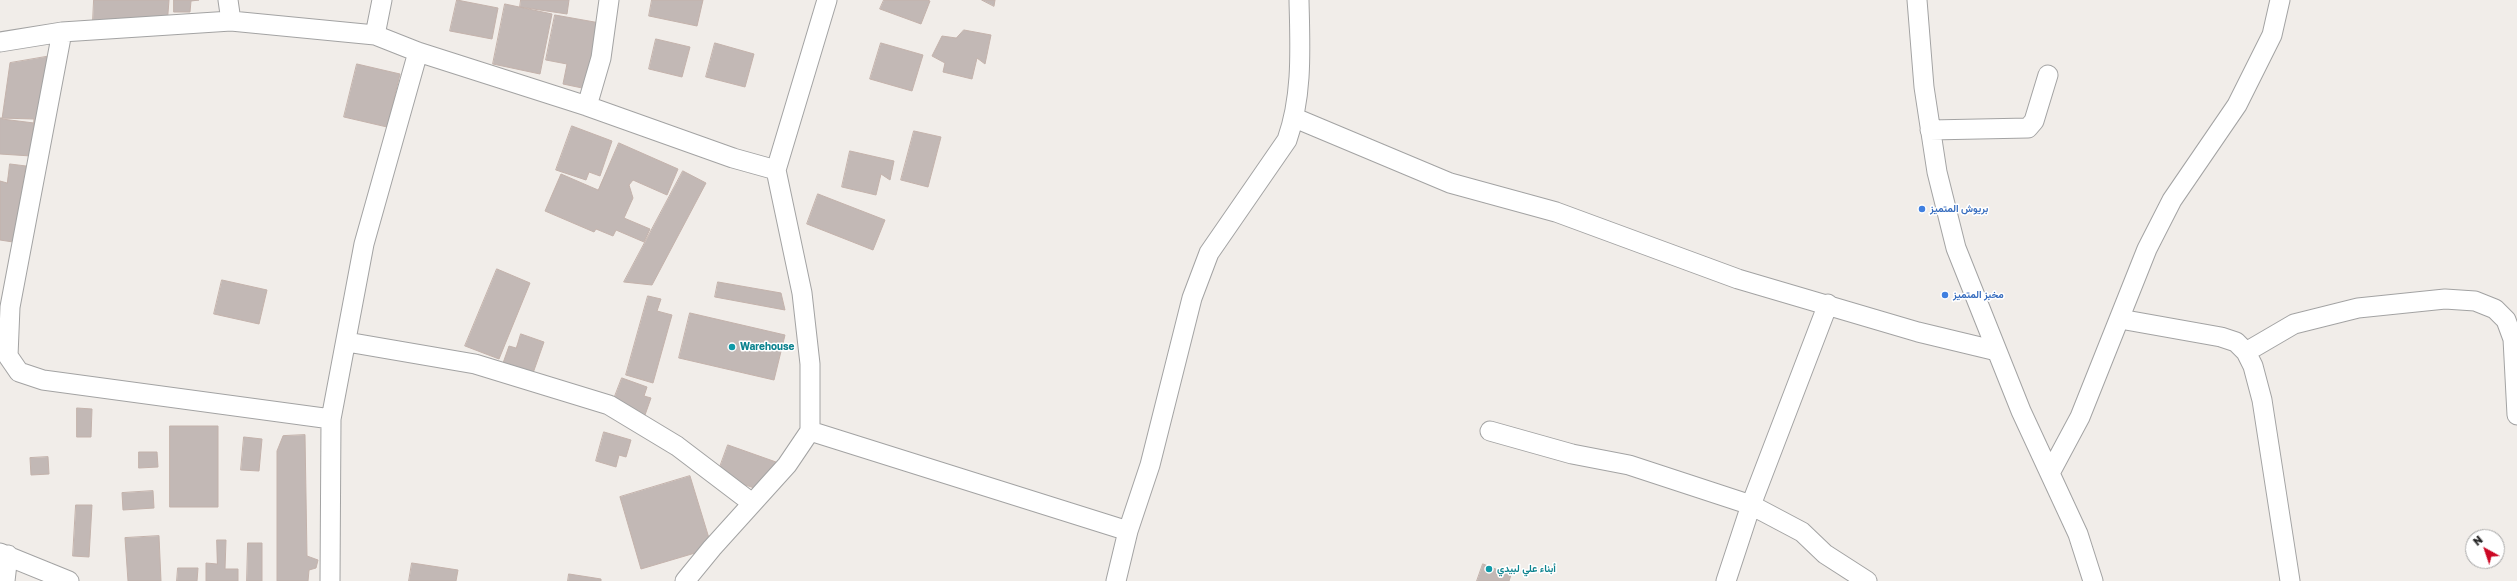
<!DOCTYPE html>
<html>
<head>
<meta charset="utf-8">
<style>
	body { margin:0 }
	#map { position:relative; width:2517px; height:581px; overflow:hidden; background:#f1ede9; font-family:"Golos Text",sans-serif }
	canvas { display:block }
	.north { position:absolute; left:2465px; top:529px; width:40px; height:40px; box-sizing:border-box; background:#fff; border:1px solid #a7a7a7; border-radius:50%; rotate:320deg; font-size:11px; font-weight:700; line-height:16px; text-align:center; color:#222 }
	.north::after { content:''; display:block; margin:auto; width:14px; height:18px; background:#cc0724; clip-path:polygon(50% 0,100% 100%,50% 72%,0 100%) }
</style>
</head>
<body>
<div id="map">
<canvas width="2517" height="581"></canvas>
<div class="north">N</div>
</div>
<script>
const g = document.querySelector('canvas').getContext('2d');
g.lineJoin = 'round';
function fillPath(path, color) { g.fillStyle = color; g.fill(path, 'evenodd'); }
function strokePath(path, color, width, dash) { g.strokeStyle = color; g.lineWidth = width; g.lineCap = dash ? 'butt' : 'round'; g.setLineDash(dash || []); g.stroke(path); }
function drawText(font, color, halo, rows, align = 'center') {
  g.font = font + ' "Golos Text",Vazirmatn,sans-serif'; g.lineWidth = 3; g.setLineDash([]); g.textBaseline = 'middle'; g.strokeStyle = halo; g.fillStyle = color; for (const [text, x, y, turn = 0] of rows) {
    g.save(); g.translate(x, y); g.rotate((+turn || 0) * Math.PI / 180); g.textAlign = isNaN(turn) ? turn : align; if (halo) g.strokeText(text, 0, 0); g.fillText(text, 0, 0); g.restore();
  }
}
const building = new Path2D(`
	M 94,0 L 169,0 L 167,26 L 93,21 Z
	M 174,0 L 199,0 L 191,1 L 190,12 L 174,12 Z
	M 457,0 L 498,8 L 492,39 L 450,31 Z
	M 521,0 L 569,0 L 567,14 L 520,7 Z
	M 652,0 L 703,0 L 697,26 L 649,16 Z
	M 884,0 L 927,0 L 930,1 L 921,24 L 880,9 Z
	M 982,0 L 995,0 L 994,6 Z
	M 505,4 L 552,14 L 540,74 L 493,64 Z
	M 555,15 L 600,23 L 587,89 L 563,84 L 567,64 L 546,60 Z
	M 964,30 L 991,35 L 985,64 L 977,58 L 972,79 L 943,72 L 945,63 L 932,56 L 942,36 L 956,38 Z
	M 656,39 L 690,47 L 682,77 L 649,69 Z
	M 715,43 L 754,54 L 745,87 L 706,77 Z
	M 881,43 L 923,55 L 912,91 L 870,79 Z
	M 51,56 L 42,124 L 2,119 L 10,63 Z
	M 357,64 L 400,74 L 387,127 L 344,117 Z
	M 0,118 L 34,119 L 31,156 L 0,154 Z
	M 572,126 L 612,141 L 600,176 L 589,172 L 586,180 L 556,170 Z
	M 914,131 L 941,137 L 928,187 L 901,180 Z
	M 619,143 L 678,169 L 667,195 L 633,180 L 629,185 L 633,198 L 624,218 L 650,229 L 644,242 L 616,230 L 613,236 L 596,229 L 594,232 L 545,211 L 561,174 L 598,190 Z
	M 850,151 L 894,161 L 890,180 L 881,174 L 876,195 L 842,187 Z
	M 10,164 L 26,166 L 13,242 L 0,240 L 0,181 L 7,183 Z
	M 683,171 L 706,183 L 652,285 L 624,282 Z
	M 818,194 L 885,220 L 873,250 L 807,224 Z
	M 497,269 L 530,283 L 499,359 L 465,346 Z
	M 222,280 L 267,290 L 259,324 L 214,314 Z
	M 718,282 L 781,293 L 785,310 L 715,297 Z
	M 648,296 L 661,299 L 657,311 L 672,315 L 653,383 L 626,375 Z
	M 690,313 L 785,335 L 774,380 L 679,358 Z
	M 521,334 L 544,342 L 532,376 L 502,366 L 509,346 L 516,348 Z
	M 622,378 L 647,387 L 644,396 L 651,398 L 645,415 L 612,404 Z
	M 77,408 L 92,409 L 91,437 L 77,437 Z
	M 170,426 L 218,426 L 218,507 L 170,507 Z
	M 604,432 L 631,440 L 626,457 L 619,455 L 616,467 L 596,461 Z
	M 305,435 L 307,556 L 318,560 L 316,568 L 309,570 L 308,581 L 277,581 L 277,451 L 283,436 Z
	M 244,437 L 262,439 L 259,471 L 241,470 Z
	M 728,445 L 776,462 L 757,489 L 717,475 Z
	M 139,452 L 157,452 L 158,467 L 139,468 Z
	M 48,457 L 49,474 L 31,475 L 30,458 Z
	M 690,476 L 712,548 L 641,569 L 620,497 Z
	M 153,491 L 154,508 L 123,510 L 122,493 Z
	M 76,505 L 92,505 L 89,557 L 73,556 Z
	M 159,536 L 161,581 L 128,581 L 125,538 Z
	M 217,540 L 226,540 L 225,569 L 238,569 L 238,581 L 206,581 L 206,563 L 217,564 Z
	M 248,543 L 262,543 L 262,581 L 247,581 Z
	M 412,563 L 458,570 L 456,581 L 409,581 Z
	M 1483,564 L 1511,575 L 1509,581 L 1477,581 Z
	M 178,568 L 198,568 L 197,581 L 177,581 Z
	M 569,574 L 601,579 L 601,581 L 568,581 Z`);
const minor = new Path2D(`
	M 228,0 L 231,21
	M 1917,0 L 1924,87 L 1937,172 L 1956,248 L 2021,411 L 2078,534 L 2093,581
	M 62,32 L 10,307 L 8,356 L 19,372 L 43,380 L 331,419
	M 375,35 L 382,0
	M 0,42 L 62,32 L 231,21 L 375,35 L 418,52 L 587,106 L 733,158 L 776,170
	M 587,106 L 601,58 L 609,0
	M 1295,118 L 1450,183 L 1556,212 L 1738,279 L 1918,332 L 1997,351
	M 1930,130 L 2028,128 L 2034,121 L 2048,75
	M 2120,319 L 2221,337 L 2236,342 L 2246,352 L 2253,366 L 2262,400 L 2290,581
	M 347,342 L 475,364 L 609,405 L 677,446 L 752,503
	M 2246,352 L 2294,324 L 2358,308 L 2445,299 L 2475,301 L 2495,309 L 2506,320 L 2513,339 L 2517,415
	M 810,431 L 1128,531
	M 1490,431 L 1572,454 L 1629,465 L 1751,505 L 1802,532 L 1825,554 L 1867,581
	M 2050,473 L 2080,417 L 2147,249 L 2172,200 L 2237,105 L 2272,35 L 2280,0
	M 0,553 L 69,581
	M 5,581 L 8,555
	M 330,581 L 331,419 L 364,244 L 418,52
	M 685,581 L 712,548 L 787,465 L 810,431 L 810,364 L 802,293 L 776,170 L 827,0
	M 1116,581 L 1128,531 L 1150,465 L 1192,298 L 1209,253 L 1287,140 C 1303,95 1300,47 1299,0
	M 1726,581 L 1751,505 L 1828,304`);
const markers = [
	[1922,209,4,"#3f7fe0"],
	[1945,295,4,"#3f7fe0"],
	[732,347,4,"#0f9aa8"],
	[1489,569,4,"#0f9aa8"]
];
const shopNames = [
	["بريوش المتميز",1930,209],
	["مخبز المتميز",1953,295]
];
const cultureNames = [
	["Warehouse",740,347],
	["أبناء علي لبيدي",1497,569]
];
fillPath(building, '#c2b8b5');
strokePath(building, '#c3b2ab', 1);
strokePath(minor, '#a3a3a3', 21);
strokePath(minor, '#fff', 19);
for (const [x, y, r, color] of markers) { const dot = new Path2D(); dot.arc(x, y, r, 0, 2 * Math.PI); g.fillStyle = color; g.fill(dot); strokePath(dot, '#fff', 1.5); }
drawText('bold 10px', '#366cbe', '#fff', shopNames, 'left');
drawText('bold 10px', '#0d838f', '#fff', cultureNames, 'left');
</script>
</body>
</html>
